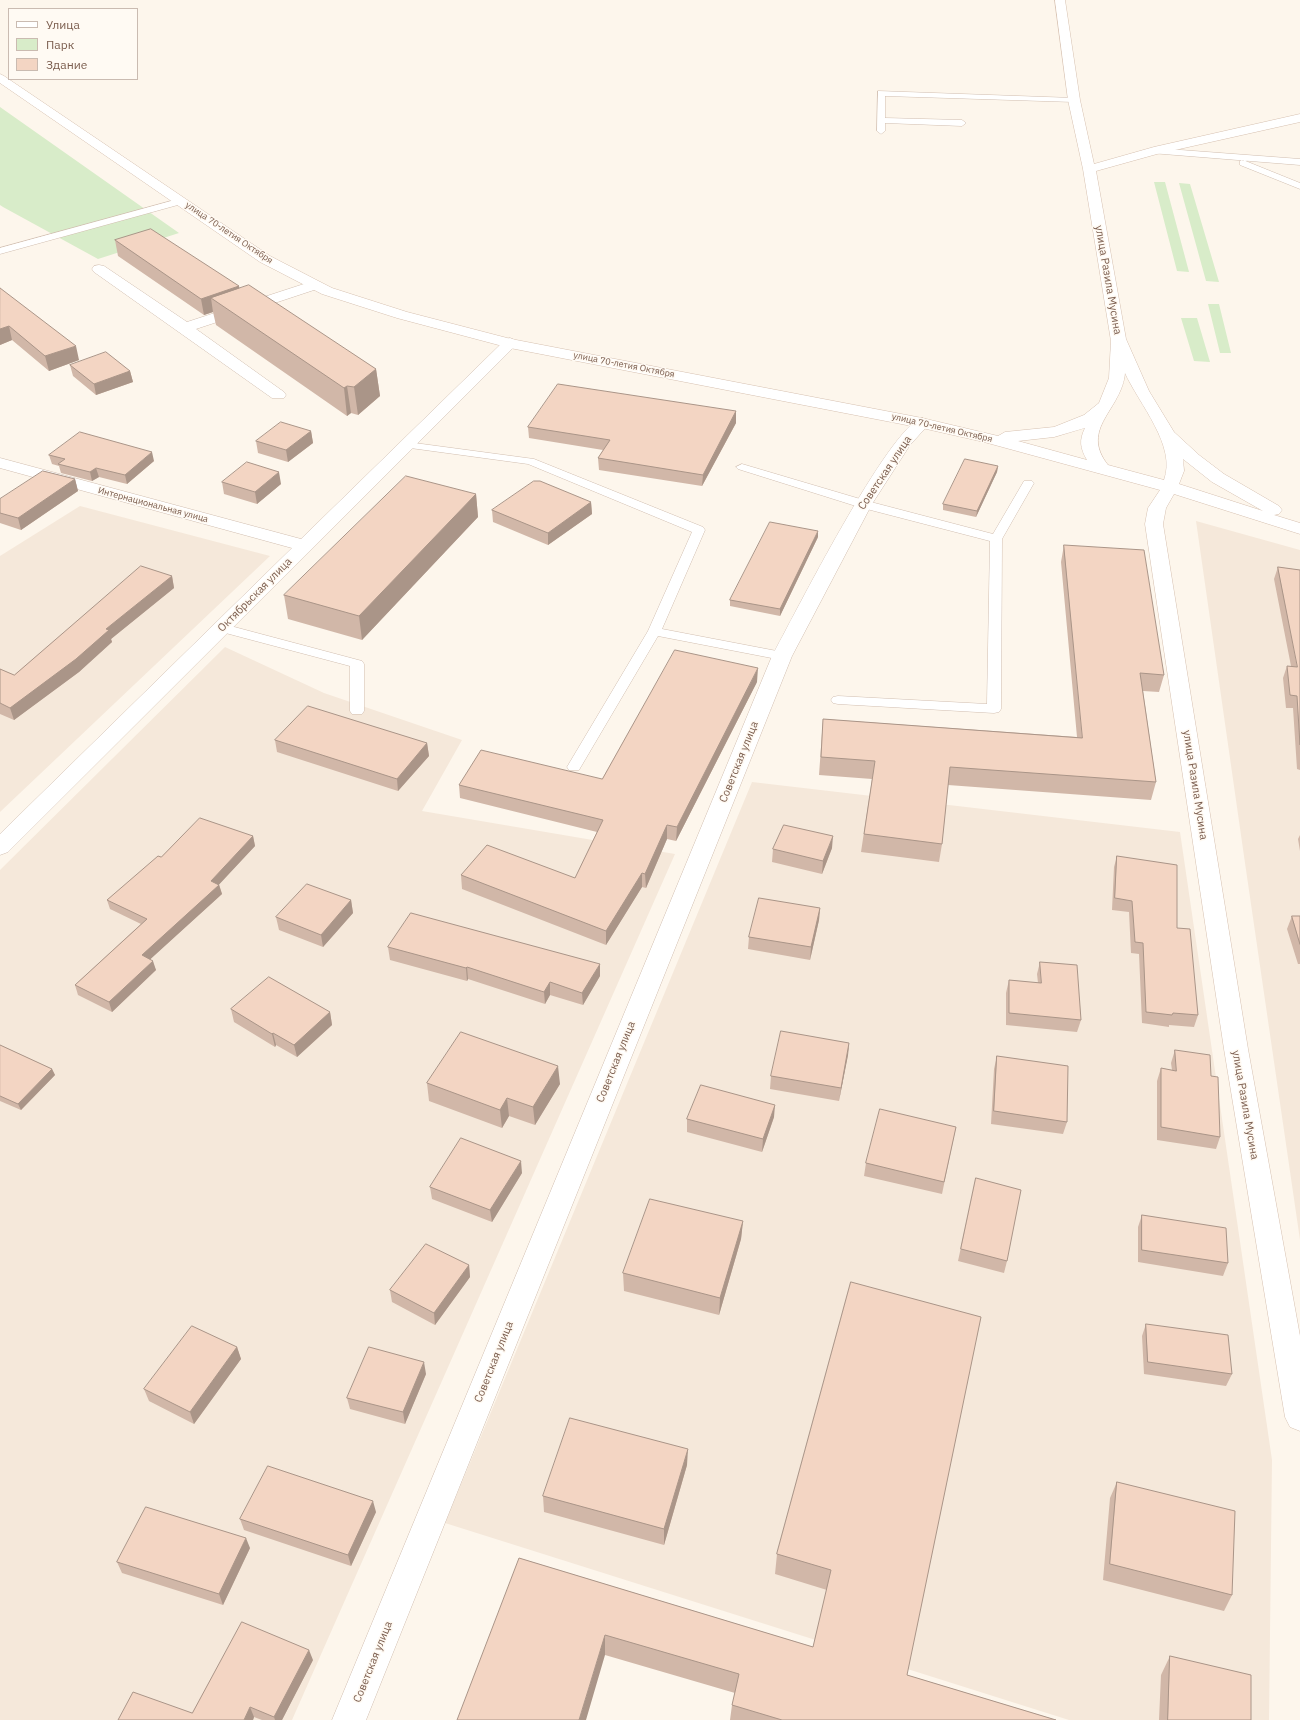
<!DOCTYPE html>
<html>
<head>
<meta charset="utf-8">
<style>
	body { margin:0 }
	#map { position:relative; width:1300px; height:1720px; overflow:hidden; background:#fdf6ec; font-family:"IBM Plex Sans",sans-serif }
	canvas { display:block }
	.legend { position:absolute; left:8px; top:8px; width:130px; height:72px; box-sizing:border-box; background:#fffaf3; border:1px solid #cabbb1; margin:0; padding:5px 7px; list-style:none; font-size:12px; color:#7a5c4d }
	.legend li { display:flex; align-items:center; gap:8px; height:20px }
	.legend b { width:20px; border:1px solid #cabbb1 }
</style>
</head>
<body>
<div id="map">
<canvas width="1300" height="1720"></canvas>
<ul class="legend">
<li><b style="height:5px;background:#fff"></b>Улица</li>
<li><b style="height:11px;background:#d8ecc9"></b>Парк</li>
<li><b style="height:11px;background:#f3d5c3"></b>Здание</li>
</ul>
</div>
<script>
const g = document.querySelector('canvas').getContext('2d');
g.lineJoin = 'round';
function fillPath(path, color) { g.fillStyle = color; g.fill(path, 'evenodd'); }
function strokePath(path, color, width, dash) { g.strokeStyle = color; g.lineWidth = width; g.lineCap = dash ? 'butt' : 'round'; g.setLineDash(dash || []); g.stroke(path); }
function drawText(font, color, halo, rows, align = 'center') {
  g.font = font + ' "IBM Plex Sans",sans-serif'; g.lineWidth = 3; g.setLineDash([]); g.textBaseline = 'middle'; g.strokeStyle = halo; g.fillStyle = color; for (const [text, x, y, turn = 0] of rows) {
    g.save(); g.translate(x, y); g.rotate((+turn || 0) * Math.PI / 180); g.textAlign = isNaN(turn) ? turn : align; if (halo) g.strokeText(text, 0, 0); g.fillText(text, 0, 0); g.restore();
  }
}
const residential = new Path2D(`
	M 80,506 L 270,556 L 0,812 L 0,556 Z
	M 1196,521 L 1300,550 L 1300,1240 L 1245,863 Z
	M 225,647 L 324,693 L 462,740 L 422,811 L 675,854 L 292,1720 L 0,1720 L 0,870 Z
	M 752,782 L 1180,832 L 1272,1460 L 1269,1720 L 1069,1720 L 445,1523 Z`);
const green = new Path2D(`
	M 0,107 L 179,233 L 98,259 L 3,207 L 0,205 Z
	M 1154,182 L 1165,182 L 1189,272 L 1177,271 Z
	M 1179,183 L 1190,184 L 1219,282 L 1206,281 Z
	M 1208,304 L 1219,304 L 1231,353 L 1220,353 Z
	M 1181,318 L 1197,318 L 1210,362 L 1194,361 Z`);
const lane = new Path2D(`
	M 878,91 L 1074,98 L 1078,100 L 1074,102 L 885,96 L 885,118 L 962,120 L 966,123 L 962,126 L 885,123 L 885,131 L 881,134 L 877,131 Z
	M 1154,148 L 1300,159 L 1300,165 L 1151,153 L 1151,149 Z
	M 1243,160 L 1300,183 L 1300,189 L 1240,165 L 1240,161 Z
	M 182,198 L 185,199 L 185,203 L 0,254 L 0,248 Z
	M 407,442 L 534,459 L 703,527 L 705,530 L 662,629 L 782,652 L 787,653 L 789,656 L 787,659 L 782,660 L 658,636 L 579,770 L 569,770 L 567,767 L 648,631 L 692,532 L 528,464 L 403,447 L 401,445 Z
	M 742,464 L 867,501 L 993,534 L 1024,481 L 1032,481 L 1034,483 L 1002,539 L 1001,709 L 999,712 L 994,713 L 838,704 L 833,703 L 831,700 L 833,697 L 838,696 L 987,704 L 990,541 L 859,507 L 738,469 L 736,467 Z
	M 223,624 L 362,661 L 364,664 L 364,711 L 362,714 L 352,714 L 350,711 L 350,666 L 218,631 L 217,628 Z`);
const street = new Path2D(`
	M 99,265 L 104,266 L 187,322 L 310,282 L 320,282 L 322,285 L 320,288 L 196,329 L 284,392 L 286,395 L 284,398 L 272,398 L 94,272 L 92,269 L 94,266 Z
	M 510,338 L 515,340 L 518,343 L 515,346 L 8,852 L 0,855 L 0,834 L 292,548 L 0,468 L 0,458 L 301,539 L 505,340 Z
	M 922,418 L 928,420 L 930,423 L 910,445 L 872,504 L 792,656 L 366,1720 L 332,1720 L 772,656 C 793,618 889,426 922,418 Z`);
const secondary = new Path2D(`
	M 1055,0 L 1065,0 L 1080,100 L 1094,164 L 1154,147 L 1300,114 L 1300,122 L 1157,154 L 1096,171 L 1126,339 L 1149,391 L 1174,432 L 1199,455 L 1224,474 L 1279,506 L 1282,510 L 1279,514 L 1274,515 L 1300,523 L 1300,534 L 1174,494 L 1166,508 L 1163,524 L 1248,1049 L 1300,1336 L 1300,1431 L 1290,1427 L 1285,1417 L 1224,1049 L 1145,524 L 1148,508 L 1160,490 L 984,442 L 922,428 L 510,348 L 397,318 L 322,294 L 260,262 L 0,83 L 0,74 L 4,76 L 270,256 L 332,288 L 407,312 L 511,339 L 922,418 L 998,436 L 1005,432 L 1054,427 L 1084,415 L 1099,403 L 1109,378 L 1111,341 L 1083,169 L 1068,100 ZM 1125,373 C 1139,404 1177,446 1164,480 L 1108,465 C 1079,428 1122,410 1125,373 ZM 1085,428 C 1079,440 1080,448 1087,460 L 1018,441 L 1054,437 ZM 1183,459 L 1212,482 L 1263,511 L 1179,484 L 1184,471 Z`);
const wall = new Path2D(`
	M 115,240 L 239,286 L 239,289 L 376,369 L 380,396 L 358,415 L 351,413 L 347,416 L 216,325 L 213,312 L 204,315 L 118,256 Z
	M 0,288 L 79,360 L 49,371 L 12,340 L 0,345 Z
	M 70,365 L 130,371 L 133,382 L 96,395 L 73,376 Z
	M 736,411 L 736,423 L 702,486 L 599,470 L 598,458 L 603,450 L 529,438 L 528,427 Z
	M 311,431 L 313,443 L 288,462 L 258,453 L 256,441 Z
	M 49,455 L 154,461 L 127,484 L 99,477 L 92,481 L 61,473 L 59,466 L 52,464 Z
	M 998,466 L 997,472 L 976,517 L 943,510 L 943,504 Z
	M 75,479 L 78,491 L 21,530 L 0,523 L 0,499 Z
	M 222,482 L 281,484 L 257,504 L 224,494 Z
	M 476,494 L 478,517 L 362,640 L 288,619 L 284,595 Z
	M 591,502 L 592,514 L 548,545 L 493,522 L 492,510 Z
	M 818,537 L 780,616 L 730,606 L 730,600 Z
	M 1064,545 L 1164,675 L 1159,692 L 1143,691 L 1156,782 L 1151,800 L 948,785 L 942,844 L 939,862 L 861,852 L 872,779 L 819,775 L 823,719 L 1077,737 L 1061,562 Z
	M 1278,567 L 1300,570 L 1300,770 L 1297,769 L 1293,708 L 1286,708 L 1283,678 L 1287,666 L 1291,666 L 1274,579 Z
	M 172,576 L 174,588 L 111,639 L 112,642 L 79,672 L 14,720 L 0,714 L 0,669 L 14,675 Z
	M 757,682 L 676,841 L 667,839 L 646,888 L 642,887 L 606,945 L 462,889 L 461,875 L 575,878 L 597,832 L 460,798 L 459,785 L 602,779 Z
	M 275,740 L 427,743 L 429,756 L 398,791 L 277,752 Z
	M 1300,835 L 1300,851 L 1298,839 Z
	M 253,836 L 255,846 L 219,884 L 222,894 L 150,959 L 156,970 L 112,1012 L 78,995 L 75,985 L 141,924 L 110,909 L 107,900 L 161,857 Z
	M 832,848 L 822,874 L 772,862 L 773,849 Z
	M 1117,856 L 1177,928 L 1198,1015 L 1194,1027 L 1169,1025 L 1169,1027 L 1142,1023 L 1139,954 L 1131,953 L 1129,912 L 1112,910 L 1114,867 Z
	M 351,900 L 353,913 L 323,947 L 279,930 L 276,917 Z
	M 820,908 L 819,920 L 810,960 L 748,949 L 749,937 Z
	M 1292,916 L 1300,916 L 1300,964 L 1298,964 L 1287,929 Z
	M 388,947 L 600,976 L 583,1005 L 550,995 L 545,1004 L 468,979 L 467,981 L 390,960 Z
	M 1040,962 L 1081,1020 L 1077,1032 L 1006,1025 L 1006,993 L 1009,980 L 1038,983 L 1037,974 Z
	M 231,1009 L 330,1012 L 332,1025 L 297,1057 L 276,1045 L 275,1047 L 234,1022 Z
	M 849,1043 L 848,1055 L 839,1101 L 770,1089 L 771,1076 Z
	M 0,1045 L 52,1069 L 55,1075 L 21,1110 L 0,1101 Z
	M 1175,1050 L 1211,1076 L 1220,1137 L 1216,1149 L 1157,1140 L 1157,1081 L 1161,1068 L 1172,1070 L 1171,1063 Z
	M 997,1056 L 1067,1122 L 1063,1134 L 991,1124 L 994,1069 Z
	M 427,1083 L 560,1084 L 535,1125 L 509,1116 L 502,1128 L 429,1101 Z
	M 774,1117 L 762,1152 L 687,1132 L 687,1119 Z
	M 956,1127 L 942,1194 L 864,1176 L 866,1163 Z
	M 522,1173 L 492,1222 L 432,1199 L 430,1187 Z
	M 976,1178 L 1007,1261 L 1004,1273 L 958,1261 Z
	M 1142,1215 L 1228,1263 L 1223,1276 L 1138,1262 L 1138,1227 Z
	M 743,1221 L 741,1239 L 719,1315 L 624,1291 L 623,1273 Z
	M 469,1265 L 470,1277 L 435,1325 L 392,1302 L 390,1290 Z
	M 851,1282 L 907,1675 L 1056,1720 L 730,1720 L 732,1705 L 735,1693 L 605,1655 L 519,1558 L 813,1647 L 827,1590 L 775,1574 L 777,1554 Z
	M 1146,1324 L 1232,1374 L 1226,1386 L 1144,1374 L 1142,1336 Z
	M 237,1347 L 241,1359 L 194,1424 L 149,1401 L 144,1389 Z
	M 426,1374 L 405,1424 L 350,1409 L 347,1398 Z
	M 687,1465 L 664,1545 L 544,1512 L 543,1496 Z
	M 1117,1482 L 1232,1595 L 1224,1611 L 1103,1580 L 1110,1498 Z
	M 376,1512 L 351,1566 L 244,1530 L 240,1519 Z
	M 250,1548 L 223,1605 L 122,1573 L 117,1562 Z
	M 1170,1656 L 1251,1720 L 1159,1720 L 1161,1675 Z
	M 313,1660 L 282,1720 L 262,1720 L 254,1717 L 253,1720 L 118,1720 L 192,1713 Z`);
const shadedWall = new Path2D(`
	M 239,286 L 242,302 L 211,298 L 213,312 L 204,315 L 201,299 Z
	M 9,326 L 12,340 L 0,345 L 0,329 Z
	M 76,346 L 79,360 L 49,371 L 45,356 Z
	M 376,369 L 380,396 L 358,415 L 354,387 Z
	M 130,371 L 133,382 L 96,395 L 94,384 Z
	M 347,386 L 351,413 L 347,416 L 344,388 Z
	M 736,411 L 736,423 L 702,486 L 703,475 Z
	M 311,431 L 313,443 L 288,462 L 286,450 Z
	M 152,452 L 154,461 L 127,484 L 125,475 Z
	M 998,466 L 997,472 L 976,517 L 977,511 Z
	M 96,468 L 99,477 L 92,481 L 90,472 Z
	M 279,472 L 281,484 L 257,504 L 255,492 Z
	M 75,479 L 78,491 L 21,530 L 18,518 Z
	M 476,494 L 478,517 L 362,640 L 359,616 Z
	M 591,502 L 592,514 L 548,545 L 548,533 Z
	M 818,531 L 818,537 L 780,616 L 780,609 Z
	M 172,576 L 174,588 L 111,639 L 112,642 L 79,672 L 14,720 L 10,708 L 106,629 Z
	M 758,668 L 757,682 L 676,841 L 677,827 Z
	M 427,743 L 429,756 L 398,791 L 397,779 Z
	M 667,825 L 667,839 L 646,888 L 645,874 Z
	M 253,836 L 255,846 L 214,890 L 219,885 L 222,894 L 144,965 L 142,955 Z
	M 833,836 L 832,848 L 822,874 L 823,861 Z
	M 642,873 L 642,887 L 606,945 L 606,931 Z
	M 351,900 L 353,913 L 323,947 L 321,935 Z
	M 820,908 L 819,920 L 810,960 L 811,947 Z
	M 153,961 L 156,970 L 112,1012 L 109,1002 Z
	M 600,964 L 600,976 L 583,1005 L 582,993 Z
	M 467,967 L 468,979 L 467,981 L 466,968 Z
	M 550,982 L 550,995 L 545,1004 L 544,992 Z
	M 330,1012 L 332,1025 L 297,1057 L 294,1045 Z
	M 273,1033 L 276,1045 L 275,1047 L 272,1034 Z
	M 849,1043 L 848,1055 L 839,1101 L 841,1088 Z
	M 558,1066 L 560,1084 L 535,1125 L 533,1107 Z
	M 52,1069 L 55,1075 L 21,1110 L 18,1104 Z
	M 507,1098 L 509,1116 L 502,1128 L 500,1110 Z
	M 775,1105 L 774,1117 L 762,1152 L 763,1139 Z
	M 521,1161 L 522,1173 L 492,1222 L 490,1210 Z
	M 743,1221 L 741,1239 L 719,1315 L 720,1298 Z
	M 469,1265 L 470,1277 L 435,1325 L 434,1313 Z
	M 237,1347 L 241,1359 L 194,1424 L 190,1412 Z
	M 424,1362 L 426,1374 L 405,1424 L 403,1412 Z
	M 688,1449 L 687,1465 L 664,1545 L 664,1529 Z
	M 373,1501 L 376,1512 L 351,1566 L 348,1555 Z
	M 246,1538 L 250,1548 L 223,1605 L 219,1594 Z
	M 605,1635 L 605,1655 L 586,1720 L 579,1720 Z
	M 309,1650 L 313,1660 L 282,1720 L 275,1720 L 274,1717 Z
	M 250,1707 L 254,1717 L 253,1720 L 244,1720 Z`);
const building = new Path2D(`
	M 151,229 L 239,286 L 201,299 L 115,240 Z
	M 249,285 L 376,369 L 354,387 L 347,386 L 344,388 L 211,298 Z
	M 0,288 L 76,346 L 45,356 L 9,326 L 0,329 Z
	M 106,352 L 130,371 L 94,384 L 70,365 Z
	M 558,384 L 736,411 L 703,475 L 598,458 L 610,440 L 528,427 Z
	M 281,422 L 311,431 L 286,450 L 256,441 Z
	M 80,432 L 152,452 L 125,475 L 96,468 L 90,472 L 58,464 L 65,459 L 49,455 Z
	M 965,459 L 998,466 L 977,511 L 943,504 Z
	M 247,462 L 279,472 L 255,492 L 222,482 Z
	M 43,471 L 75,479 L 18,518 L 0,513 L 0,499 Z
	M 406,476 L 476,494 L 359,616 L 284,595 Z
	M 534,481 L 540,481 L 591,502 L 548,533 L 492,510 Z
	M 770,522 L 818,531 L 780,609 L 730,600 Z
	M 1064,545 L 1144,550 L 1164,675 L 1140,673 L 1156,782 L 950,767 L 942,844 L 864,834 L 875,761 L 821,757 L 823,719 L 1082,738 Z
	M 141,566 L 172,576 L 106,629 L 109,630 L 76,659 L 10,708 L 0,703 L 0,669 L 14,675 Z
	M 1278,567 L 1300,570 L 1300,745 L 1297,696 L 1290,695 L 1287,666 L 1297,667 Z
	M 675,650 L 758,668 L 677,827 L 667,825 L 645,874 L 642,873 L 606,931 L 461,875 L 487,845 L 575,878 L 603,820 L 459,785 L 481,750 L 602,779 Z
	M 308,706 L 427,743 L 397,779 L 275,740 Z
	M 200,818 L 253,836 L 211,881 L 219,885 L 142,955 L 153,961 L 109,1002 L 75,985 L 147,919 L 107,900 L 158,856 L 161,857 Z
	M 784,825 L 833,836 L 823,861 L 773,849 Z
	M 1117,856 L 1177,865 L 1177,928 L 1190,929 L 1198,1015 L 1173,1013 L 1172,1015 L 1146,1012 L 1143,943 L 1135,942 L 1132,901 L 1115,898 Z
	M 307,884 L 351,900 L 321,935 L 276,917 Z
	M 759,898 L 820,908 L 811,947 L 749,937 Z
	M 411,913 L 600,964 L 582,993 L 550,982 L 544,992 L 467,967 L 466,968 L 388,947 Z
	M 1292,916 L 1300,916 L 1300,944 Z
	M 1040,962 L 1077,965 L 1081,1020 L 1009,1013 L 1009,980 L 1041,983 Z
	M 269,977 L 330,1012 L 294,1045 L 273,1033 L 272,1034 L 231,1009 Z
	M 781,1031 L 849,1043 L 841,1088 L 771,1076 Z
	M 461,1032 L 558,1066 L 533,1107 L 507,1098 L 500,1110 L 427,1083 Z
	M 0,1045 L 52,1069 L 18,1104 L 0,1096 Z
	M 1175,1050 L 1210,1055 L 1211,1076 L 1218,1077 L 1220,1137 L 1161,1127 L 1161,1068 L 1176,1071 Z
	M 997,1056 L 1068,1066 L 1067,1122 L 994,1111 Z
	M 701,1085 L 775,1105 L 763,1139 L 687,1119 Z
	M 880,1109 L 956,1127 L 944,1182 L 866,1163 Z
	M 461,1138 L 521,1161 L 490,1210 L 430,1187 Z
	M 976,1178 L 1021,1190 L 1007,1261 L 961,1249 Z
	M 650,1199 L 743,1221 L 720,1298 L 623,1273 Z
	M 1142,1215 L 1226,1228 L 1228,1263 L 1142,1250 Z
	M 426,1244 L 469,1265 L 434,1313 L 390,1290 Z
	M 851,1282 L 981,1317 L 907,1675 L 1056,1720 L 782,1720 L 732,1705 L 739,1674 L 605,1635 L 579,1720 L 457,1720 L 519,1558 L 813,1647 L 831,1570 L 777,1554 Z
	M 1146,1324 L 1228,1335 L 1232,1374 L 1148,1362 Z
	M 192,1326 L 237,1347 L 190,1412 L 144,1389 Z
	M 369,1347 L 424,1362 L 403,1412 L 347,1398 Z
	M 570,1418 L 688,1449 L 664,1529 L 543,1496 Z
	M 268,1466 L 373,1501 L 348,1555 L 240,1519 Z
	M 1117,1482 L 1235,1511 L 1232,1595 L 1110,1564 Z
	M 146,1507 L 246,1538 L 219,1594 L 117,1562 Z
	M 242,1622 L 309,1650 L 274,1717 L 250,1707 L 244,1720 L 118,1720 L 133,1692 L 192,1713 Z
	M 1170,1656 L 1251,1675 L 1251,1720 L 1168,1720 Z`);
const farStreetnames = [
	["улица 70-летия Октября",229,233,34],
	["улица 70-летия Октября",624,365,11],
	["улица 70-летия Октября",942,428,13],
	["Интернациональная улица",153,505,15]
];
const streetNames = [
	["улица Разила Мусина",1108,280,80],
	["Советская улица",885,473,-56],
	["Октябрьская улица",255,595,-45],
	["Советская улица",739,762,-68],
	["улица Разила Мусина",1195,785,81],
	["Советская улица",616,1062,-68],
	["улица Разила Мусина",1245,1105,80],
	["Советская улица",494,1362,-68],
	["Советская улица",373,1662,-68]
];
fillPath(residential, '#f5e8da');
fillPath(green, '#d8ecc9');
strokePath(lane, '#d1beb0', 1);
strokePath(street, '#d1beb0', 1);
strokePath(secondary, '#d6c0b0', 1);
fillPath(lane, '#fff');
fillPath(street, '#fff');
fillPath(secondary, '#fff');
fillPath(wall, '#d1b7a8');
fillPath(shadedWall, '#aa9588');
fillPath(building, '#f3d5c3');
strokePath(building, '#aa9588', 1);
drawText('9px', '#7a5c4d', '#fffaf3', farStreetnames);
drawText('11px', '#7a5c4d', '#fffaf3', streetNames);
</script>
</body>
</html>
